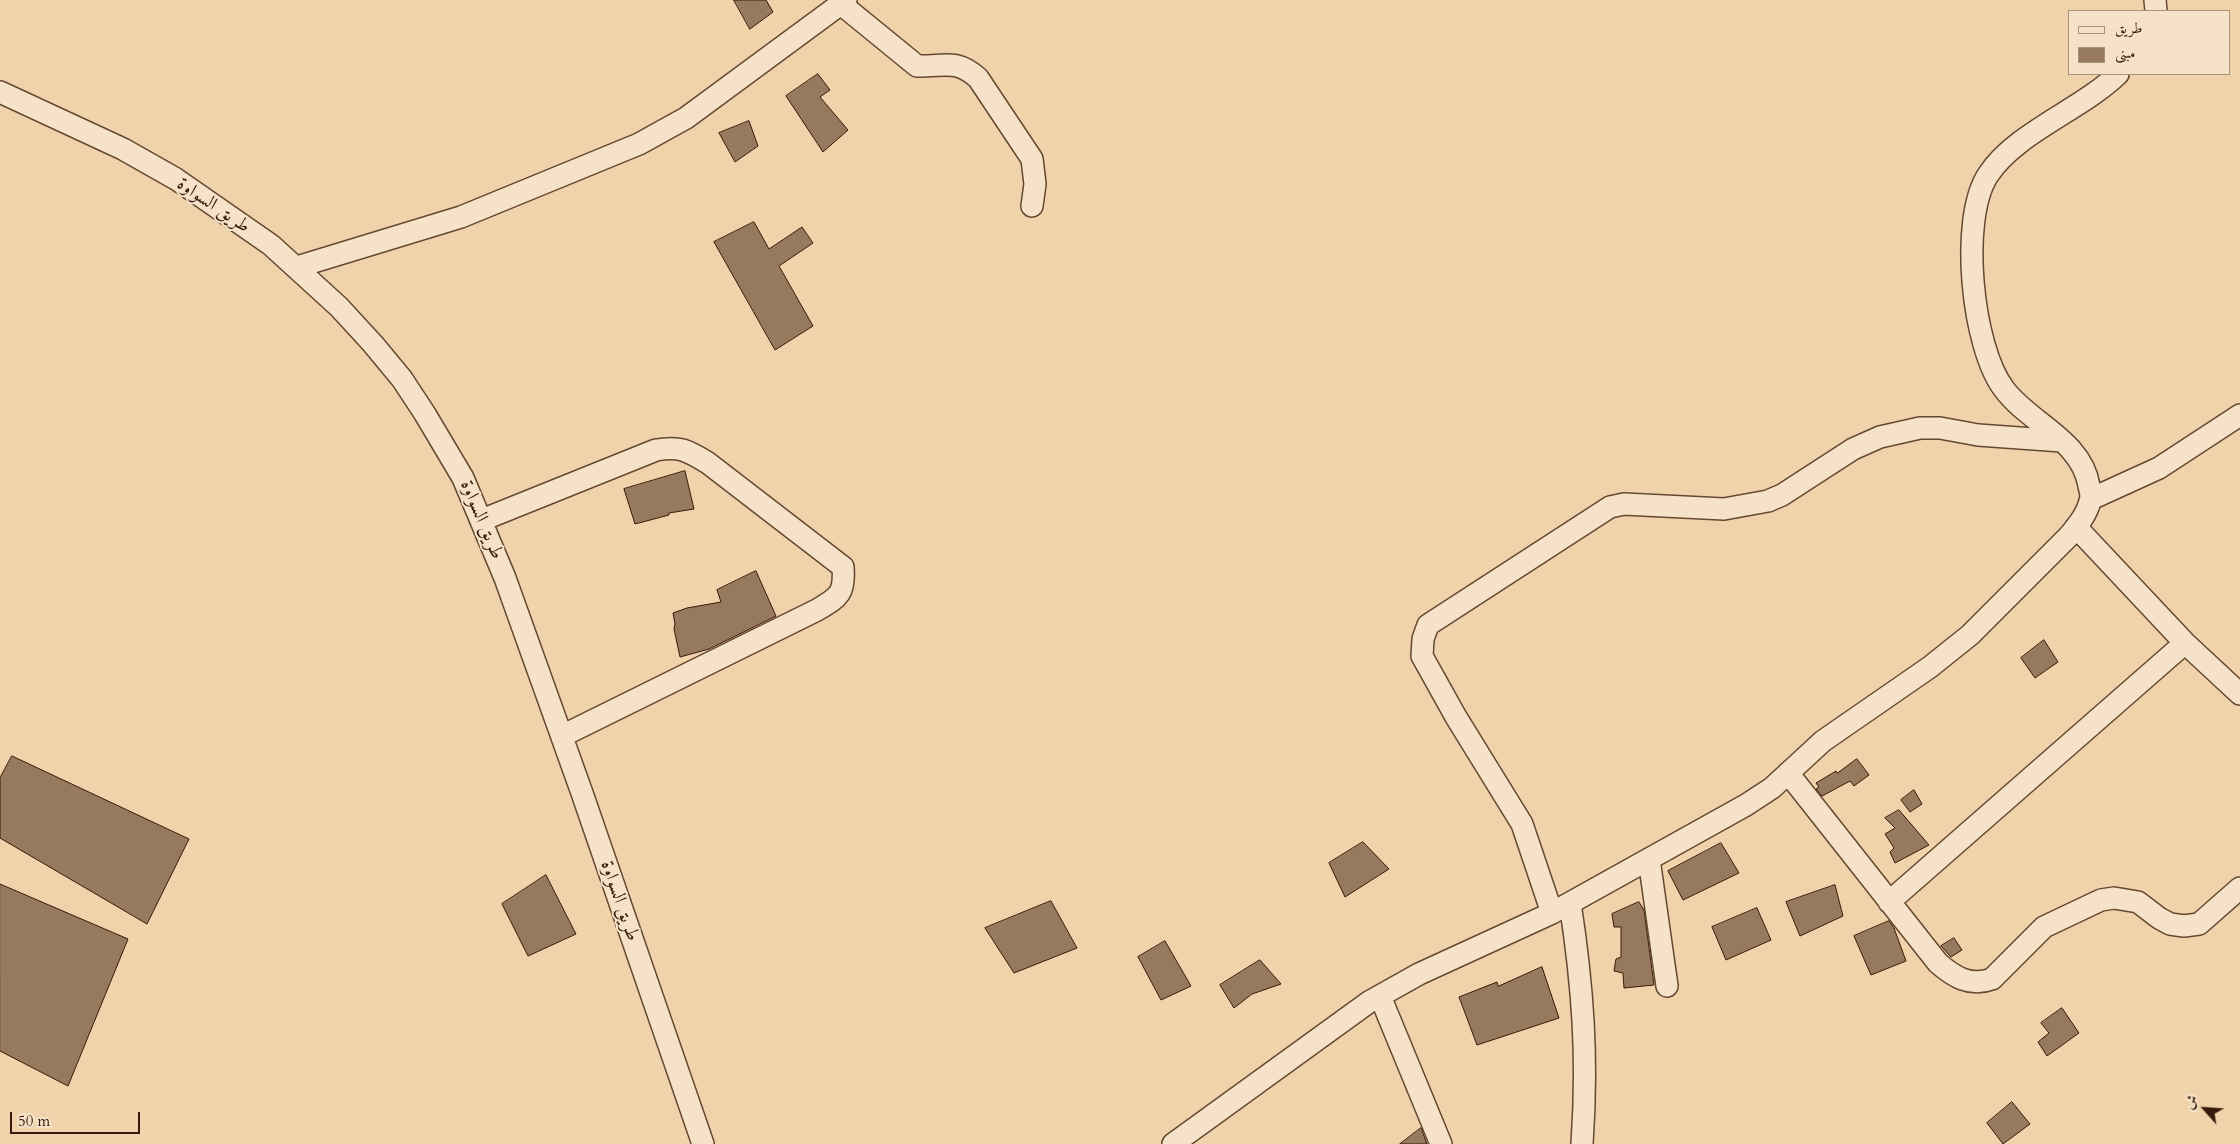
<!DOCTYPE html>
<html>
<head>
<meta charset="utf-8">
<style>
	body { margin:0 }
	#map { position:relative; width:2240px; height:1144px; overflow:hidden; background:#f0d3aa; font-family:Cardo,Amiri,serif }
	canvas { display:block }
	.legend { position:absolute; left:2068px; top:10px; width:162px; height:65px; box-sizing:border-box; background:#f5e2c8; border:1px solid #a9927c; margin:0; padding:6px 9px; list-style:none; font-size:15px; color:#371a0a }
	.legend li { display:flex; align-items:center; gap:10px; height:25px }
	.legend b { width:25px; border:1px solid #a9927c }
	.north { position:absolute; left:2180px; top:1084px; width:50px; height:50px; -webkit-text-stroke:4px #f5e2c8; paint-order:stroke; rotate:296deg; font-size:14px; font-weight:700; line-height:20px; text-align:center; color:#371a0a }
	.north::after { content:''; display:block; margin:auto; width:18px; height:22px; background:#371a0a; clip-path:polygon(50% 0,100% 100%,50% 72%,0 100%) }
	.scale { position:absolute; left:10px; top:1112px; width:130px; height:22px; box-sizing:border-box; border:2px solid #371a0a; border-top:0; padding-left:6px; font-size:15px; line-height:18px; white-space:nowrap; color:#371a0a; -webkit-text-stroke:4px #f5e2c8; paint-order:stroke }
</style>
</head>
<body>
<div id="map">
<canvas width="2240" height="1144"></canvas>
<ul class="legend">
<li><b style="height:6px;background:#f5e2c8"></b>طريق</li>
<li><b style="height:14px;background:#977a5d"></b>مبنى</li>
</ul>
<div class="north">ش</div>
<div class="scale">50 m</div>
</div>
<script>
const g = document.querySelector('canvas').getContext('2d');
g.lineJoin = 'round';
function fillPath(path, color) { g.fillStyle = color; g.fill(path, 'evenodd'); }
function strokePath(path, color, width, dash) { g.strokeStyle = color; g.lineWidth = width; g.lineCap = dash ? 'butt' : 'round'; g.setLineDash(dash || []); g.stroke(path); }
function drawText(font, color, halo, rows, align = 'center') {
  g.font = font + ' Cardo,Amiri,serif'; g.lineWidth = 4; g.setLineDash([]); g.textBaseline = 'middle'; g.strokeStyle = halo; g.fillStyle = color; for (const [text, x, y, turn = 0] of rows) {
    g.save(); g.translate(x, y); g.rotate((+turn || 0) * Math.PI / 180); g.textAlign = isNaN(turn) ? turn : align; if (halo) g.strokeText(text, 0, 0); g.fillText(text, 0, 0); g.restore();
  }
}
const building = new Path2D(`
	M 734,0 L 766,0 L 773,12 L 750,29 Z
	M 818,74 L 830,90 L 820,97 L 848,130 L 823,152 L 786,96 Z
	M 749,121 L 758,146 L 735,162 L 719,133 Z
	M 754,222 L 769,249 L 802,227 L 813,243 L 779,266 L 813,326 L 775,350 L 714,242 Z
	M 685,471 L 694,509 L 669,513 L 669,515 L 635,524 L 624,489 Z
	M 756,571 L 776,616 L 709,649 L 680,657 L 674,629 L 675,624 L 673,613 L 687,608 L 721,602 L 717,590 Z
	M 2044,640 L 2058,662 L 2035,678 L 2021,658 Z
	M 12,756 L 189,839 L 147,924 L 0,838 L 0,778 Z
	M 1857,759 L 1869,775 L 1854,786 L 1850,781 L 1822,796 L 1816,789 L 1819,787 L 1816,783 L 1836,771 L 1837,773 Z
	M 1914,790 L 1922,804 L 1910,812 L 1901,800 Z
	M 1899,810 L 1929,845 L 1895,863 L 1890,852 L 1894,848 L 1885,834 L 1895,828 L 1885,818 Z
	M 1363,842 L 1389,869 L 1345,897 L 1329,863 Z
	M 1721,843 L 1739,873 L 1683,900 L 1668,871 Z
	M 546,875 L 576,934 L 528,956 L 502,904 Z
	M 0,884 L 128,939 L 68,1086 L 0,1051 Z
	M 1835,885 L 1843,916 L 1800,936 L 1786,902 Z
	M 1051,901 L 1077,948 L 1014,973 L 985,928 Z
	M 1639,902 L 1644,910 L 1654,985 L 1624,988 L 1623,973 L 1614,971 L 1616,959 L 1621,957 L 1621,927 L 1614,927 L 1612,914 Z
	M 1757,908 L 1771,940 L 1726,960 L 1712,927 Z
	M 1889,921 L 1894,928 L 1906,961 L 1871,975 L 1854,936 Z
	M 1954,938 L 1962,950 L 1951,957 L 1941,946 Z
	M 1165,941 L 1191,986 L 1161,1000 L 1138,957 Z
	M 1260,960 L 1281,984 L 1252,994 L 1234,1008 L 1220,985 Z
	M 1542,967 L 1559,1018 L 1477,1045 L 1459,997 L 1497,982 L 1498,986 Z
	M 2062,1008 L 2079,1033 L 2047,1056 L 2038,1042 L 2049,1033 L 2041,1023 Z
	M 2012,1102 L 2030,1124 L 2003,1144 L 1987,1123 Z
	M 1421,1128 L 1427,1144 L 1400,1144 Z`);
const minor = new Path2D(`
	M 2155,0 L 2156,11
	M 841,4 L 917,66 C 944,67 955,58 978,78 L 1032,159 L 1035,184 L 1032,206
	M 0,92 L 123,149 L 176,179 L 271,245 L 339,307 L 373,344 L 402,379 L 425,414 L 463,478 L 505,578 L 582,793 L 703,1144
	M 297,267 L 461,217 L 639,144 L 686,118 L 846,0
	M 2091,499 L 2159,468 L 2240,415
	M 482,520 L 656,450 C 680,446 687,450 708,463 L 843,567 C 845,594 839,597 817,610 L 562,736
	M 2076,527 L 2185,643 L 2240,694
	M 1788,773 L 1938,963 C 1954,977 1970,987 1992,979 L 2044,927 L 2101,900 L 2114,898 L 2138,902 L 2159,918 L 2170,924 L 2184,926 L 2199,924 L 2240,888
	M 1649,859 L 1667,986
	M 1889,902 L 2185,643
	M 1570,903 C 1583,987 1588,1059 1582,1144
	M 1552,913 L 1522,824 L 1456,717 L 1422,656 L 1423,639 L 1428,625 L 1610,507 L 1624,504 L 1724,509 L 1768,501 L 1782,495 L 1853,449 L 1880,437 L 1920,428 L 1940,428 L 1978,435 L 2062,441
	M 1380,996 L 1441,1144
	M 1173,1144 L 1369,1002 L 1419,974 L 1552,913 L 1746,805 L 1772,788 L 1823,741 L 1930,667 L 1970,635 L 2069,536 C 2078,525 2087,514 2090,501 C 2092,496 2090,490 2089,486 C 2082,440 2029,423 2004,389 C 1972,347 1959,219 1988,175 C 2015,133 2081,110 2118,74`);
const streetNames = [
	["طريق السواوة",213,206,34],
	["طريق السواوة",481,520,67],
	["طريق السواوة",619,901,71]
];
fillPath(building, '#977a5d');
strokePath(building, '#371a0a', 1);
strokePath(minor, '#654832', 24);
strokePath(minor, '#f5e2c8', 21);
drawText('19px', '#371a0a', '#f5e2c8', streetNames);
</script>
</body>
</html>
